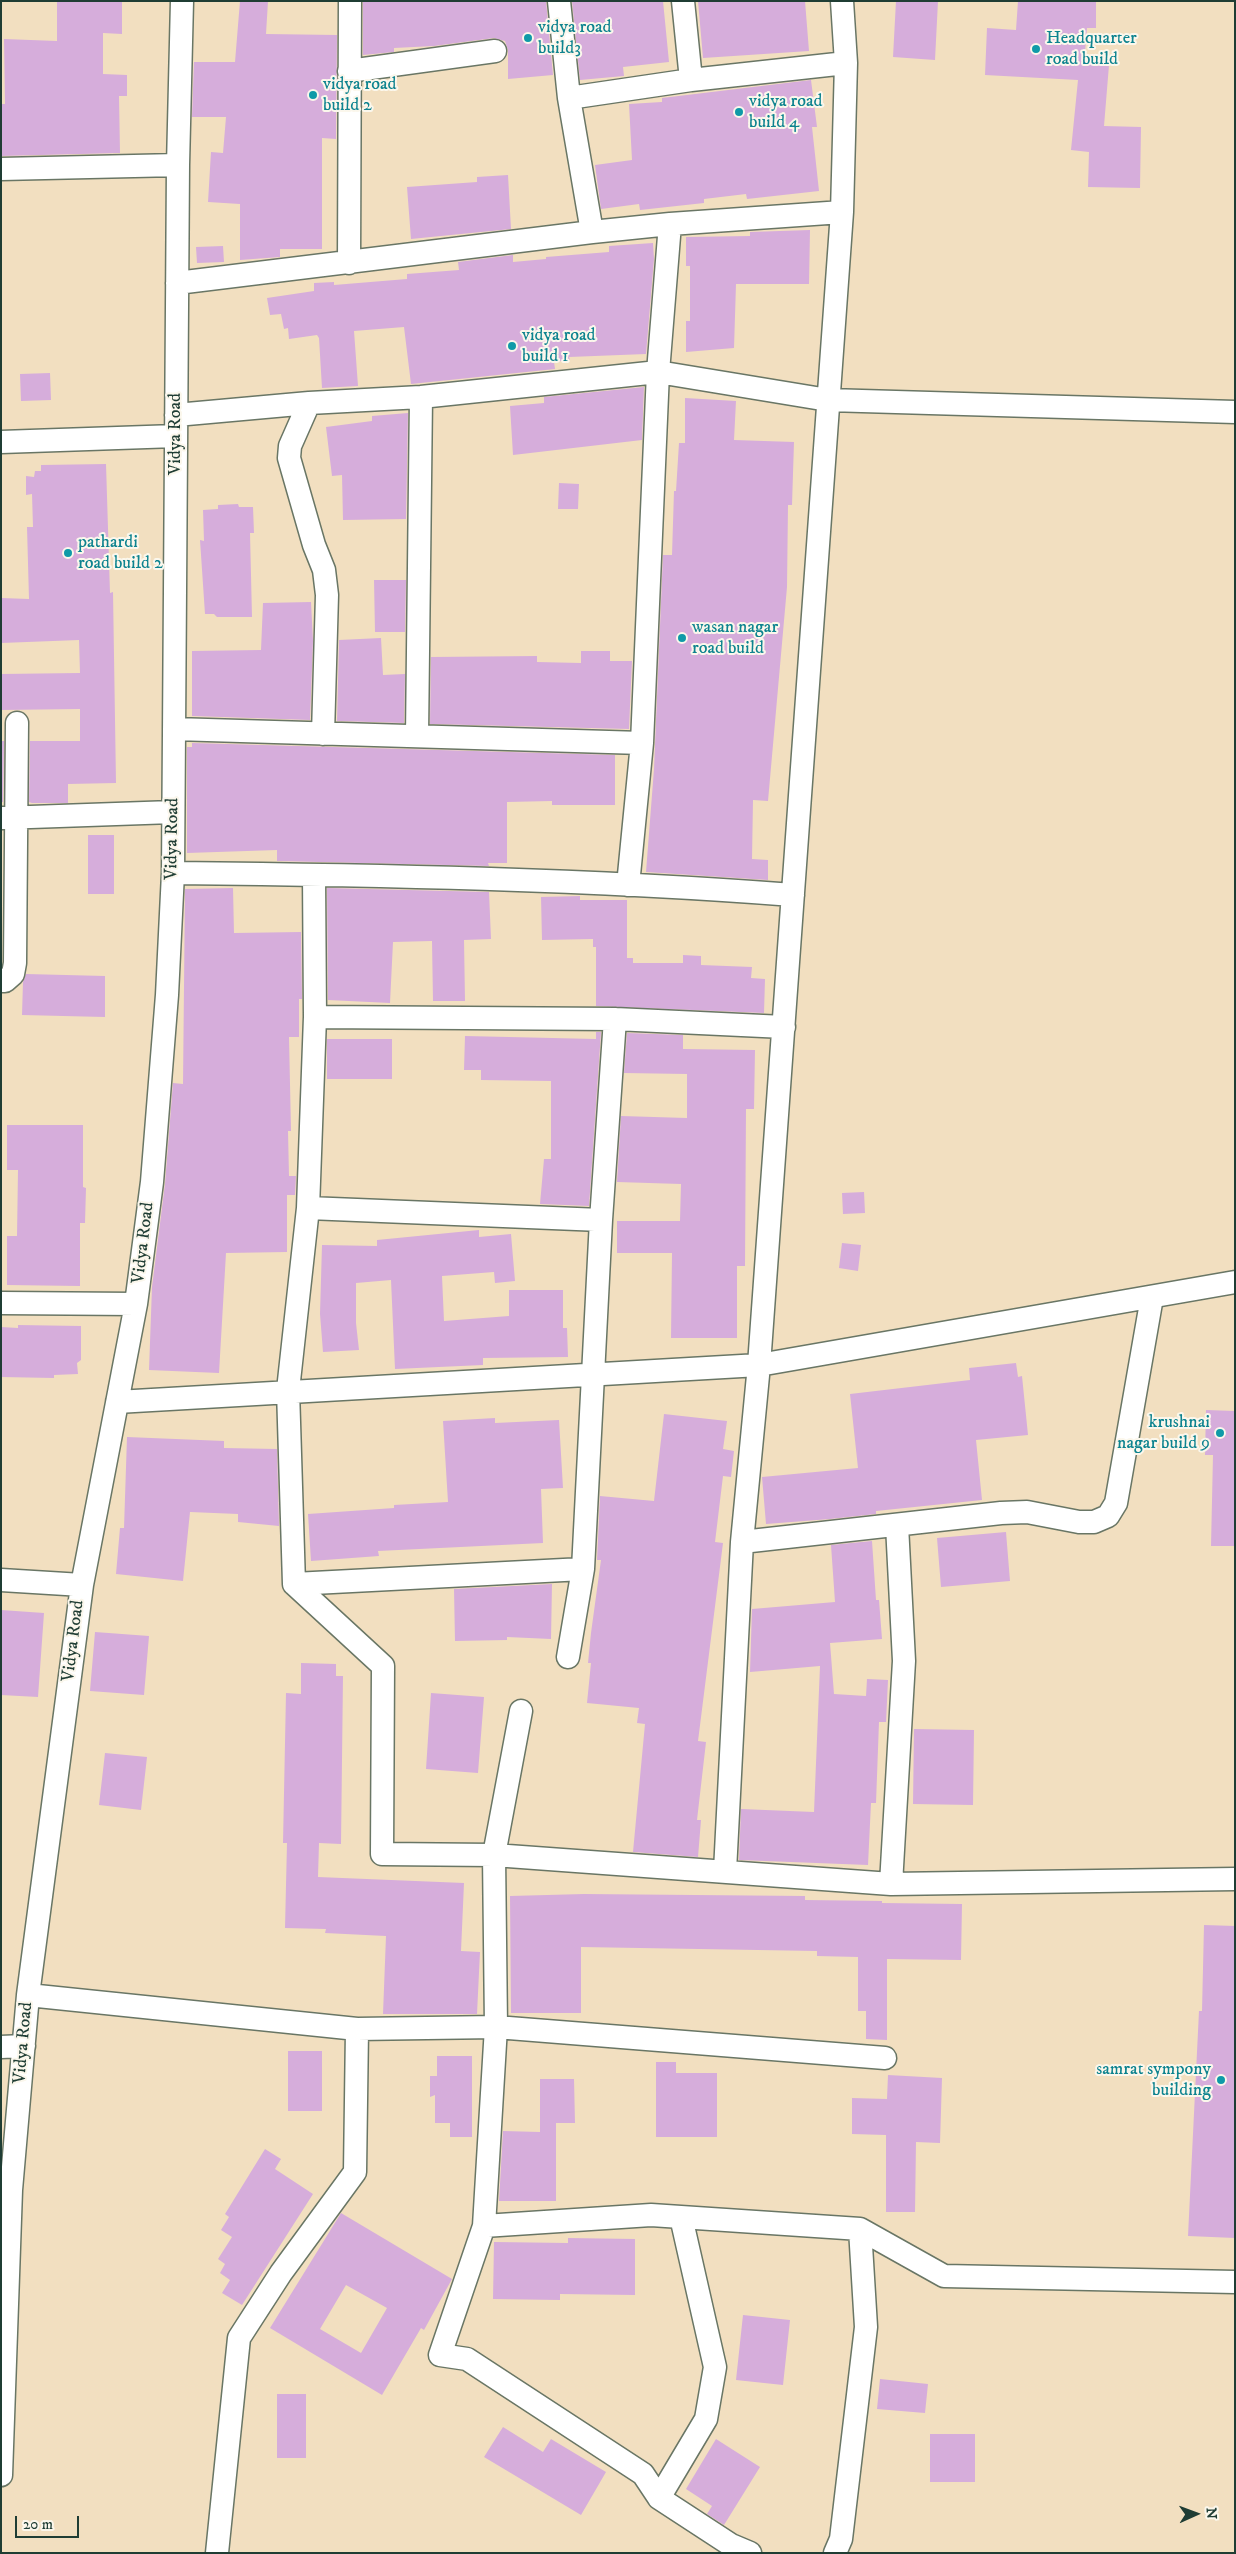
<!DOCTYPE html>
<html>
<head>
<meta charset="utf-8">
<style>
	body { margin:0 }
	#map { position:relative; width:1236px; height:2554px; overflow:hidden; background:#f2dfc0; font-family:"IM FELL DW Pica",serif }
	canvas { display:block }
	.frame { position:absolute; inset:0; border:2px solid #1f3d34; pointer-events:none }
	.north { position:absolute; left:1171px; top:2489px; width:50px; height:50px; -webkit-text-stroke:4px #fbf7ec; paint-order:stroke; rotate:88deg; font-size:14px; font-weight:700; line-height:20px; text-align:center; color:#1f3d34 }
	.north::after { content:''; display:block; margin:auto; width:18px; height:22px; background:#1f3d34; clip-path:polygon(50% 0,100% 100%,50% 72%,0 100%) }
	.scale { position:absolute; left:15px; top:2516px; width:64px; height:22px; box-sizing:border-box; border:2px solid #1f3d34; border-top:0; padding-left:6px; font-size:15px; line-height:18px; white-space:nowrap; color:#1f3d34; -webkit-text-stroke:4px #fbf7ec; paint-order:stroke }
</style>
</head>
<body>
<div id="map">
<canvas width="1236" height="2554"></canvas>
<div class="frame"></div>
<div class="north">N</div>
<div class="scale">20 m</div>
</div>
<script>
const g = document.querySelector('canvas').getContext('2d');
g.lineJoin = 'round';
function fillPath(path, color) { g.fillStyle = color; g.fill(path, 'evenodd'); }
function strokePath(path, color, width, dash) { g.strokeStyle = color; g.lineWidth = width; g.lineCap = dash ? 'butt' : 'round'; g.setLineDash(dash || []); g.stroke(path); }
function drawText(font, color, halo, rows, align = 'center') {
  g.font = font + ' "IM FELL DW Pica",serif'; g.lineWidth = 4; g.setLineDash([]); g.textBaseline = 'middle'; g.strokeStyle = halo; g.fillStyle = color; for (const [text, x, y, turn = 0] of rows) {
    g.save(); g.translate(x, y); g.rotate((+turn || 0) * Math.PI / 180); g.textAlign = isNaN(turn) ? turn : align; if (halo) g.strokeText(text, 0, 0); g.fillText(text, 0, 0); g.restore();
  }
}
const building = new Path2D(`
	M 57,1 L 122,1 L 122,34 L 103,33 L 103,74 L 127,75 L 127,96 L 119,96 L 120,153 L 1,156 L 1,104 L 5,104 L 4,39 L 57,41 Z
	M 240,1 L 268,1 L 266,34 L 337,35 L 336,139 L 322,138 L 322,249 L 280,249 L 280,257 L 240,260 L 240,204 L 208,202 L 211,152 L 223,153 L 226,117 L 192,117 L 194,62 L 235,62 Z
	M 399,1 L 546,1 L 553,75 L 508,79 L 508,50 L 505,41 L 494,38 L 434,46 L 394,48 L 394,52 L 363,55 L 363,2 Z
	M 572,1 L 663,1 L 669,62 L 623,67 L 624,76 L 580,80 Z
	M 698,1 L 805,1 L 809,51 L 703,58 Z
	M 896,1 L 938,1 L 935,60 L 893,57 Z
	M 1018,1 L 1096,1 L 1096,28 L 1087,28 L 1084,64 L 1109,65 L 1104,126 L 1141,127 L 1140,188 L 1088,187 L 1089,152 L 1071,150 L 1078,80 L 985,75 L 987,28 L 1016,30 Z
	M 811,80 L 817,127 L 812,127 L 819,191 L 747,199 L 746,194 L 704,199 L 704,203 L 640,210 L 639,204 L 601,209 L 595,165 L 632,160 L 629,104 L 662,102 L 662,98 Z
	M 508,175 L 511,229 L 411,239 L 407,187 L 477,182 L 477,177 Z
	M 810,230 L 809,284 L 736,284 L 734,348 L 686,352 L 686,321 L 690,321 L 690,266 L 686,266 L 686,237 L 750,236 L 750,232 Z
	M 653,243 L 654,259 L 646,354 L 569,357 L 570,360 L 554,362 L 555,369 L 411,384 L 404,327 L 354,331 L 358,386 L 322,388 L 319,338 L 317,335 L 289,339 L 288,328 L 284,329 L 281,314 L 270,315 L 267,298 L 314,291 L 314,283 L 334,282 L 334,285 L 407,279 L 407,274 L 459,270 L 458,262 L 513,255 L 513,262 L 546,259 L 546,257 L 609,252 L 609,246 Z
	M 223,246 L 224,262 L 197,263 L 196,247 Z
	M 50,373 L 51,400 L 21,401 L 20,374 Z
	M 644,387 L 642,440 L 513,455 L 510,406 L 544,403 L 544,397 Z
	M 685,398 L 736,401 L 734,440 L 794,442 L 792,505 L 788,505 L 787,587 L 768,801 L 753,800 L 752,859 L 768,860 L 768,880 L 646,872 L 654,769 L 663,555 L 672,555 L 674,491 L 676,491 L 679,443 L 685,443 Z
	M 408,413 L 406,519 L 343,520 L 342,475 L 332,476 L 326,427 L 372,421 L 372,416 Z
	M 106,464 L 110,593 L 113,592 L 116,783 L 68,784 L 68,803 L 32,803 L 29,802 L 30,741 L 80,741 L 80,709 L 1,710 L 1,674 L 80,673 L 79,640 L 1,643 L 1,598 L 29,599 L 27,527 L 33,527 L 32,494 L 26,495 L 26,476 L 34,477 L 35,471 L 41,471 L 41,465 Z
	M 559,483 L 579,484 L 578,509 L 558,509 Z
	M 238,504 L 239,507 L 253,507 L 254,533 L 250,533 L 252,617 L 217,617 L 214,614 L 205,614 L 200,540 L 204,541 L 203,510 L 218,509 L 218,505 Z
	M 374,580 L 406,580 L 405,632 L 375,632 Z
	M 311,602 L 313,641 L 310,720 L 192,716 L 192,651 L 261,650 L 263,603 Z
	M 381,638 L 383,675 L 405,674 L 404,723 L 337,721 L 339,640 Z
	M 581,651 L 610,651 L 610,661 L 632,661 L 629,729 L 430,724 L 431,657 L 537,656 L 537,662 L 581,663 Z
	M 1,741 L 4,741 L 3,802 L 1,802 Z
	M 192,743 L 615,755 L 615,805 L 552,805 L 552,801 L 507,802 L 507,863 L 488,863 L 489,866 L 277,861 L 277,850 L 187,853 L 187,747 L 192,747 Z
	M 88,835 L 114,835 L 114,894 L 88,894 Z
	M 233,888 L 234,933 L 301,932 L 302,999 L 299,999 L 299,1037 L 289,1037 L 291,1131 L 288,1131 L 289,1176 L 296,1176 L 295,1195 L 287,1195 L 287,1252 L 226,1253 L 219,1373 L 149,1370 L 152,1287 L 165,1184 L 173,1083 L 183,1084 L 185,889 Z
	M 327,888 L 489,892 L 491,939 L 464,940 L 465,1001 L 433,1001 L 432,941 L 393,942 L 390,1003 L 328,1000 Z
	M 580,896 L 580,900 L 627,900 L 627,958 L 633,958 L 633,963 L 683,963 L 683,955 L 701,956 L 701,965 L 752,967 L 751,978 L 765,979 L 764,1013 L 596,1006 L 596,947 L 593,947 L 593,939 L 542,940 L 541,897 Z
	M 26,974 L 105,976 L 105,1017 L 22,1015 L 23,982 Z
	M 596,1032 L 601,1032 L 589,1206 L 540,1204 L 544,1159 L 551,1159 L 551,1081 L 481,1080 L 481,1070 L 464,1070 L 465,1036 L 596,1039 Z
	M 627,1033 L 683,1035 L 683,1049 L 755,1050 L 754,1109 L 746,1109 L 745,1266 L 737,1266 L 737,1338 L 671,1338 L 672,1253 L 617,1253 L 617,1221 L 680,1221 L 681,1184 L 617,1182 L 621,1116 L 687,1118 L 687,1074 L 624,1073 Z
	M 327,1039 L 392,1039 L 392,1079 L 327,1079 Z
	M 7,1125 L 83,1125 L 83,1187 L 86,1188 L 85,1223 L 80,1223 L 80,1286 L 7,1285 L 7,1236 L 17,1236 L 18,1170 L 7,1170 Z
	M 864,1192 L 865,1213 L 843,1214 L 842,1193 Z
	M 479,1230 L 479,1237 L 511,1234 L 515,1281 L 495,1283 L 494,1272 L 442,1276 L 444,1321 L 509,1316 L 509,1290 L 563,1290 L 563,1328 L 567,1328 L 568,1357 L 483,1358 L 483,1365 L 395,1369 L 391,1280 L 356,1283 L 356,1323 L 359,1350 L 323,1352 L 320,1314 L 322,1245 L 377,1246 L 377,1240 Z
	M 842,1243 L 861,1245 L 858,1271 L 839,1268 Z
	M 18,1325 L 81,1326 L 81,1360 L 77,1363 L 78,1374 L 54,1375 L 54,1378 L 1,1377 L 1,1327 L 18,1328 Z
	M 1016,1363 L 1018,1377 L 1022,1376 L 1028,1435 L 976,1440 L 982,1500 L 876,1511 L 876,1514 L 830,1519 L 766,1524 L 762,1477 L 858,1468 L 850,1394 L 970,1380 L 969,1368 Z
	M 1206,1410 L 1235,1411 L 1235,1546 L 1211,1546 L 1213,1455 L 1205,1455 Z
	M 664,1414 L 727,1421 L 723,1449 L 734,1451 L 731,1477 L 723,1476 L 715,1542 L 723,1543 L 698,1741 L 706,1742 L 697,1820 L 701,1820 L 698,1857 L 633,1852 L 645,1724 L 637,1723 L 639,1708 L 587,1703 L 591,1663 L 588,1663 L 591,1633 L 601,1560 L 597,1560 L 600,1496 L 654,1501 Z
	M 495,1418 L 495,1423 L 559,1420 L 563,1488 L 541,1489 L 543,1543 L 378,1551 L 379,1556 L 311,1561 L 308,1514 L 394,1508 L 394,1505 L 448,1502 L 443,1421 Z
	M 127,1437 L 224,1441 L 224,1448 L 277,1449 L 279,1526 L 238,1522 L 238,1514 L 190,1512 L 183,1581 L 116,1574 L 120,1528 L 124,1528 Z
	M 1006,1532 L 1010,1581 L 941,1587 L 937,1538 Z
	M 872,1541 L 876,1600 L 879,1600 L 882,1639 L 830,1643 L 834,1694 L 866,1696 L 867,1679 L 888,1680 L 886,1722 L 879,1722 L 876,1803 L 871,1803 L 868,1865 L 739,1860 L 741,1809 L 814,1812 L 820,1666 L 750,1672 L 752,1609 L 835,1602 L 831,1545 Z
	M 552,1584 L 551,1639 L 507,1637 L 507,1640 L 455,1641 L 454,1589 Z
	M 1,1610 L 44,1613 L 38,1697 L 1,1695 Z
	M 95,1632 L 149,1636 L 144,1695 L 90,1691 Z
	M 301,1663 L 336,1664 L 336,1676 L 343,1676 L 341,1844 L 319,1843 L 318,1877 L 464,1883 L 461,1951 L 480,1952 L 477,2014 L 383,2014 L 386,1936 L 325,1933 L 326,1929 L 285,1928 L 287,1843 L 283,1843 L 286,1693 L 301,1694 Z
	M 431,1693 L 484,1697 L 478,1773 L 426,1769 Z
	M 914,1729 L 974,1730 L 973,1805 L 913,1804 Z
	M 105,1753 L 147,1757 L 141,1810 L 99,1805 Z
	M 584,1894 L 805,1896 L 805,1900 L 882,1901 L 882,1903 L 962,1904 L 961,1960 L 887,1959 L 887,2040 L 866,2039 L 866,2011 L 858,2011 L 858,1957 L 817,1956 L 817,1951 L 581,1947 L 581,2013 L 511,2013 L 510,1896 Z
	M 1204,1925 L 1235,1926 L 1235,2238 L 1188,2236 L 1199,2011 L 1202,2011 Z
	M 288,2051 L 322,2051 L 322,2111 L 288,2111 Z
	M 437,2056 L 472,2056 L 472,2137 L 450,2137 L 450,2123 L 435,2123 L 435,2095 L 430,2097 L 430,2076 L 437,2076 Z
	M 656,2062 L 676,2062 L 676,2073 L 717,2073 L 717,2137 L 656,2137 Z
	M 888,2075 L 942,2078 L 940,2143 L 916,2142 L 915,2212 L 886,2212 L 886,2135 L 852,2134 L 852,2098 L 887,2099 Z
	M 540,2079 L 574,2079 L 575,2123 L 556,2123 L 556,2201 L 499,2201 L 503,2131 L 540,2132 Z
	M 265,2149 L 281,2159 L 275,2169 L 313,2194 L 242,2305 L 222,2293 L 230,2280 L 220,2273 L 225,2264 L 218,2259 L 232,2237 L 221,2230 L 229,2217 L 225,2214 Z
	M 341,2213 L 452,2279 L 424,2330 L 421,2328 L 382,2395 L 270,2328 ZM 346,2285 L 387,2308 L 361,2353 L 320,2329 Z
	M 568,2238 L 635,2239 L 635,2295 L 560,2294 L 560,2300 L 493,2299 L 494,2242 L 568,2243 Z
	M 743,2315 L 790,2320 L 783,2385 L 736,2380 Z
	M 880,2379 L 928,2384 L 925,2413 L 877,2409 Z
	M 277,2394 L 306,2394 L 306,2458 L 277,2458 Z
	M 503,2427 L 543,2452 L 551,2439 L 606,2472 L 581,2515 L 484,2457 Z
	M 930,2434 L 975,2434 L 975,2482 L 930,2482 Z
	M 716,2439 L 760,2467 L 724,2525 L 707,2514 L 712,2506 L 686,2489 Z`);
const minor = new Path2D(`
	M 559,1 L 569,98 L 592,232
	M 683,1 L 691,80
	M 349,71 L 495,51
	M 569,98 L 691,80 L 846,63
	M 1,169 L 178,165
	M 349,263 L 350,1
	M 177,283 L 592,232 L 670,224 L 842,212
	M 309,403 L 290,446 L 289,458 L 314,545 L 324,570 L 327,595 L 323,734
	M 176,415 L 309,403 L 421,397 L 658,372 L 828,400 L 1235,412
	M 1,442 L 176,436
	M 174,729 L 642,743
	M 417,736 L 421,397
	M 2,818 L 173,812
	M 173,873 C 380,875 587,879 793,895
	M 628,885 L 642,743 L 658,372 L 670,224
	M 1,981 L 5,981 L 13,974 L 15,963 L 17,723
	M 315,1017 L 615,1019 L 784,1027
	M 308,1208 L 601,1220 L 583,1569 L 294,1584 L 288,1390 Z
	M 308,1208 L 315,1017 L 314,875
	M 601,1220 L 615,1019
	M 1,1303 L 136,1304
	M 117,1402 L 759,1365 L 1235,1282
	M 742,1542 L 1001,1513 L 1027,1512 L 1079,1522 L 1094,1522 L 1108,1516 L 1116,1503 L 1152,1297
	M 1,1580 L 82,1585
	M 294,1584 L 383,1666 L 382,1854 L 494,1855 L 521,1711
	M 568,1657 L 583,1569
	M 725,1871 L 742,1542 L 759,1365 L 842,212 L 846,63 L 842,1
	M 891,1884 L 904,1661 L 897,1525
	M 28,1995 L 357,2029
	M 1,2047 L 24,2046
	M 484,2226 L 651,2215 L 860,2229 L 944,2276 L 1235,2282
	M 1,2475 L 11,2190 L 28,1995 L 82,1585 L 136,1304 L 152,1182 L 167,995 L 173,873 L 178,165 L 182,1
	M 659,2498 L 706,2419 L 715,2367 L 681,2217
	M 217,2553 L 239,2338 L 281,2273 L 355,2172 L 357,2029 L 496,2027 L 885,2058
	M 750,2553 L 731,2545 L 659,2498 L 643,2474 L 467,2359 L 440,2355 L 484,2226 L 496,2027 L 494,1855 L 891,1884 L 1235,1879
	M 835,2553 L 841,2539 L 866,2327 L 860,2229`);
const markers = [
	[528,38,5,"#0f9aa8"],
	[1036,49,5,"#0f9aa8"],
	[313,95,5,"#0f9aa8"],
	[739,112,5,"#0f9aa8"],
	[512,346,5,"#0f9aa8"],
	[68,553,5,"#0f9aa8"],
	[682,638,5,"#0f9aa8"],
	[1220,1433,5,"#0f9aa8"],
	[1221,2080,5,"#0f9aa8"]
];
const cultureNames = [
	["vidya road",538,28],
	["build3",538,49],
	["Headquarter",1046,39],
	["road build",1046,60],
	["vidya road",323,85],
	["build 2",323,106],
	["vidya road",749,102],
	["build 4",749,123],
	["vidya road",522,336],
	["build 1",522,357],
	["pathardi",78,543],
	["road build 2",78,564],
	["wasan nagar",692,628],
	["road build",692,649],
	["krushnai",1210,1423,"right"],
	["nagar build 9",1210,1444,"right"],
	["samrat sympony",1211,2070,"right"],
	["building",1211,2091,"right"]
];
const streetNames = [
	["Vidya Road",176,434,-90],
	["Vidya Road",173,839,-89],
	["Vidya Road",144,1243,-83],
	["Vidya Road",74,1641,-83],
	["Vidya Road",24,2043,-85]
];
fillPath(building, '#d6addb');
strokePath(minor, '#697665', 25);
strokePath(minor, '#fff', 22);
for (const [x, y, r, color] of markers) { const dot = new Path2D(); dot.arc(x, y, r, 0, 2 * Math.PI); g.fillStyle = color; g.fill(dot); strokePath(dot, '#fbf7ec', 2); }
drawText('18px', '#0d838f', '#fbf7ec', cultureNames, 'left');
drawText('18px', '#1f3d34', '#fbf7ec', streetNames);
</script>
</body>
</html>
